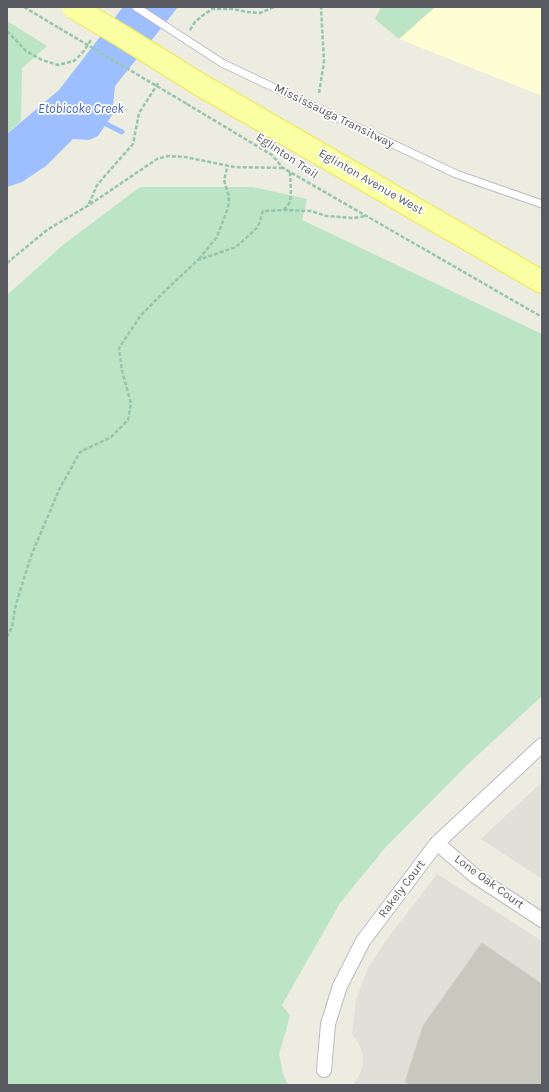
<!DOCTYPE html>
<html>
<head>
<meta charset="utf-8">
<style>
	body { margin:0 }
	#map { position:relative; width:549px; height:1092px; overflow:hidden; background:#ecece0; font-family:Karla,sans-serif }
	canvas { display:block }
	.frame { position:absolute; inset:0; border:8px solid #595b61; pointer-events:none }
</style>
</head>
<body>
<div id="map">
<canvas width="549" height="1092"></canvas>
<div class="frame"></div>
</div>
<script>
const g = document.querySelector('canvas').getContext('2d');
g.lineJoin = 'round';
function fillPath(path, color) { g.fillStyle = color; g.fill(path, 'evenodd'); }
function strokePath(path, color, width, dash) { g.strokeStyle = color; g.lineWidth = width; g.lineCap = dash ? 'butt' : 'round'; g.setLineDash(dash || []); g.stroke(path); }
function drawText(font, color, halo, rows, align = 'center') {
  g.font = font + ' Karla,sans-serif'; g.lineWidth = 3.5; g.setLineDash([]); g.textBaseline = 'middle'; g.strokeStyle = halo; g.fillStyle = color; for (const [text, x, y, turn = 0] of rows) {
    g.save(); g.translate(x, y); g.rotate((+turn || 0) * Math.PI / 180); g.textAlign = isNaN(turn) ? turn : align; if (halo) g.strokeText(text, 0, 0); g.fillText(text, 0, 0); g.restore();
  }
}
const commercial = new Path2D(`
	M 435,7 L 542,7 L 542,96 L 399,39 Z`);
const industrial = new Path2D(`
	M 542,782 L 542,879 L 481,839 Z
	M 437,874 L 542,941 L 542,1085 L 353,1085 L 359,1076 L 363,1066 L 363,1054 L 359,1044 L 352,1034 L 356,1000 L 368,968 L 387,939 Z`);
const green = new Path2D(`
	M 381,7 L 435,7 L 399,39 L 375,19 Z
	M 7,21 L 47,46 L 22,68 L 21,121 L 7,134 Z
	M 140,187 L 253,187 L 307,199 L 302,220 L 542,334 L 542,696 L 467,765 L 385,848 L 340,903 L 282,1005 L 290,1016 L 279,1054 L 283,1074 L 288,1085 L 7,1085 L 7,295 L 63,245 Z`);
const water = new Path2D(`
	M 123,7 L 178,7 L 115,86 L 112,115 L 98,136 L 89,140 L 73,139 L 46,166 L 22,182 L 7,187 L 7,134 L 59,90 Z`);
const stream = new Path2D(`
	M 100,121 L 122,132`);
const building = new Path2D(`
	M 482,943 L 542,984 L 542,1085 L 410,1085 L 405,1082 L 423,1026 Z`);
const path = new Path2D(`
	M 24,7 L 59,28
	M 190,30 L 195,22 L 202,16 L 212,9 L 232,9 L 248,12 L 260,13 L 274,7
	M 7,31 L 26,51 L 42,60 L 58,65 L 74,61 L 83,52 L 91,40
	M 319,93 L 324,62 L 321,7
	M 187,104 L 272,155 L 283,168 L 542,317
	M 89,204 L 97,185 L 133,144 L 139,113 L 159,82
	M 284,210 L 290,202 L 291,191 L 290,172
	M 199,259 L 217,237 L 228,208 L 229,197 L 224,180 L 228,165
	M 7,263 L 47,230 L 89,205 L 157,159 L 168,156 L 185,157 L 234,167 L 283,168
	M 7,637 L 12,627 L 16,604 L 31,556 L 59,490 L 80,452 L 111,437 L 128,420 L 131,403 L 122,371 L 119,348 L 141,315 L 169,287 L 198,260 L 236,247 L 258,227 L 263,211 L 284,210 L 311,211 L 326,216 L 353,218 L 366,216`);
const service = new Path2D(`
	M 222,63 L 456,174 L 542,204`);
const minor = new Path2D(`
	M 437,843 L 475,876 L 542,920
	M 324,1070 L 328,1024 L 340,986 L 363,941 L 437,843 L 542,745`);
const primary = new Path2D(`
	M 199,84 L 542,282`);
const pathBridge = new Path2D(`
	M 59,28 L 187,104`);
const serviceBridge = new Path2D(`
	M 136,7 L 222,63`);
const primaryBridge = new Path2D(`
	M 73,7 L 122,36 L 199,84`);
const streetNames = [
	["Mississauga Transitway",334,116,26],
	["Eglinton Trail",287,156,34],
	["Eglinton Avenue West",371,182,30],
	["Lone Oak Court",489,882,36],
	["Rakely Court",402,889,-53]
];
const waterNames = [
	["Etobicoke Creek",81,109]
];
fillPath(commercial, '#fefdd4');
fillPath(industrial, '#e0dfd8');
fillPath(green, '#bce5c5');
fillPath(water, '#9dbfff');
strokePath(stream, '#9dbfff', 5);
fillPath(building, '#c9c8bf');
strokePath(building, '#d1cfbf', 1);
strokePath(service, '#bbbcc2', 9);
strokePath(minor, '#bbbcc2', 16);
strokePath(primary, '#f2e953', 24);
strokePath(path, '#95c6ae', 2.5, [4, 2]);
strokePath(service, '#fff', 7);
strokePath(minor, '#fff', 14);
strokePath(primary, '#f9ffa2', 22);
strokePath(serviceBridge, '#bbbcc2', 9, []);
strokePath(primaryBridge, '#f2e953', 24, []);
strokePath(pathBridge, '#95c6ae', 2.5, [4, 2]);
strokePath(serviceBridge, '#fff', 7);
strokePath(primaryBridge, '#f9ffa2', 22);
drawText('12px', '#595b61', '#fff', streetNames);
drawText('italic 13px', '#4062c3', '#fff', waterNames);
</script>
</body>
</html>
